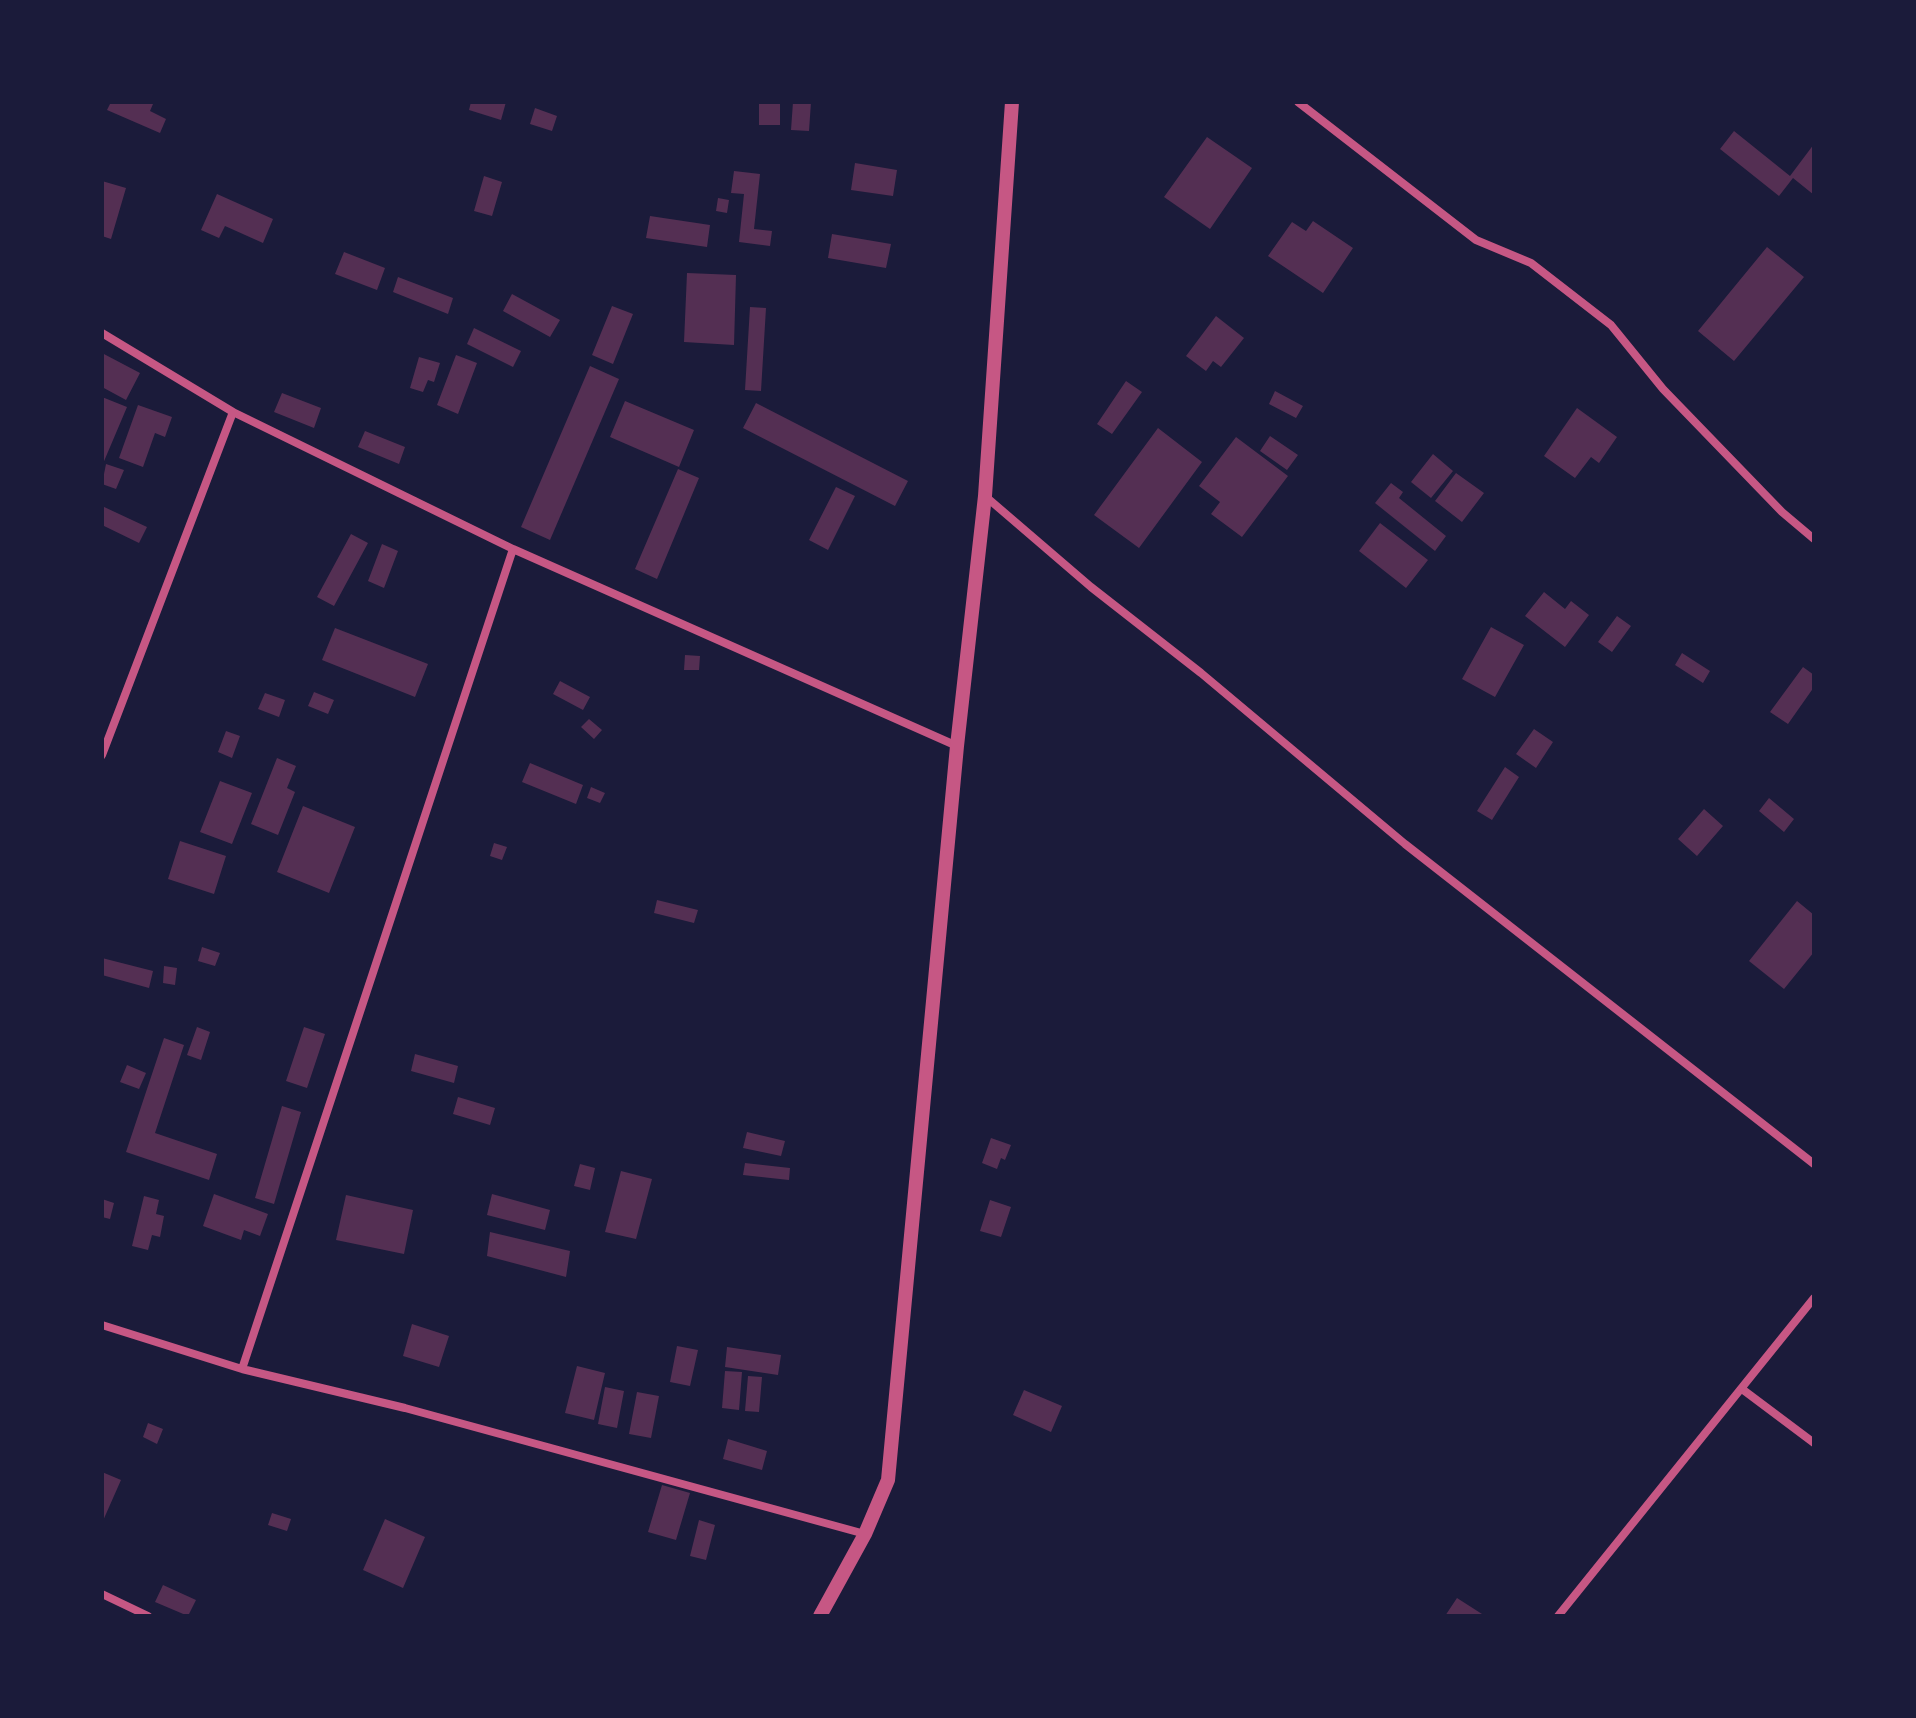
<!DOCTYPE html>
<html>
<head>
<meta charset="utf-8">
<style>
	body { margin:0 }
	#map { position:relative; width:1916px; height:1718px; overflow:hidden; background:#1b1b3a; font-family:"Archivo Narrow",sans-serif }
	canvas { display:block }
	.frame { position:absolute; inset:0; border:104px solid #1b1b3a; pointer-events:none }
</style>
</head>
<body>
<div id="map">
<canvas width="1916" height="1718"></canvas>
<div class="frame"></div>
</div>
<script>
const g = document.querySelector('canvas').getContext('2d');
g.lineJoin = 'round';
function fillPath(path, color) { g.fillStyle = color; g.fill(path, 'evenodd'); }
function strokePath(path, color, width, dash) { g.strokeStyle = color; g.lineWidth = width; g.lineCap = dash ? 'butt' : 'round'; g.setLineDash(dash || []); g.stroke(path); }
const building = new Path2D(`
	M 111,102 L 153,104 L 150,111 L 166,119 L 160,133 L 107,110 Z
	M 471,102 L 506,102 L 501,120 L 469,110 Z
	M 759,102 L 780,102 L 780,125 L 759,125 Z
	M 793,102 L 811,102 L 809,131 L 791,130 Z
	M 535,108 L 557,116 L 552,131 L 530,124 Z
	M 1734,131 L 1790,176 L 1814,144 L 1814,195 L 1793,178 L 1779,196 L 1720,149 Z
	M 1207,137 L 1252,168 L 1210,229 L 1164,197 Z
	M 855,163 L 897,170 L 893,196 L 851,190 Z
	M 734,171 L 760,174 L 754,229 L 772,231 L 770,246 L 739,242 L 744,194 L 731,193 Z
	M 484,176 L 502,182 L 492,216 L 474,211 Z
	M 102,181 L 126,188 L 111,239 L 102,236 Z
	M 217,194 L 273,219 L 263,243 L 225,226 L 219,238 L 201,230 Z
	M 718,198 L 729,200 L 727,213 L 716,211 Z
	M 650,216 L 710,225 L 707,247 L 646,238 Z
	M 1313,221 L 1353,248 L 1323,293 L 1268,256 L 1292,222 L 1306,231 Z
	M 832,234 L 891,244 L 886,268 L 828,258 Z
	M 1767,247 L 1804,277 L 1734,361 L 1698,331 Z
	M 344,252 L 385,268 L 377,290 L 335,274 Z
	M 687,273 L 736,275 L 734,345 L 684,342 Z
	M 398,277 L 453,298 L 448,314 L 393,292 Z
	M 512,294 L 560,320 L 550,337 L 503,311 Z
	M 612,306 L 633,314 L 613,364 L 592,355 Z
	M 750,307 L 766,308 L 761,391 L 745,390 Z
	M 1216,316 L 1244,338 L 1221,367 L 1213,361 L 1206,371 L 1186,356 Z
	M 474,328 L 521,351 L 513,367 L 467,344 Z
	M 102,353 L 140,373 L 126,400 L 102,387 Z
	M 456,355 L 477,363 L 458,414 L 437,405 Z
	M 419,357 L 440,363 L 434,382 L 428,380 L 423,392 L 410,388 Z
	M 590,366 L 619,379 L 550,540 L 521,527 Z
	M 1126,381 L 1142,392 L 1112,434 L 1097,424 Z
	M 1275,391 L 1303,406 L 1296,418 L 1269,404 Z
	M 282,393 L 321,408 L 314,428 L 274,412 Z
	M 102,397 L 127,407 L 102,466 Z
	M 625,401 L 694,430 L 679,467 L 610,437 Z
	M 756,403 L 908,481 L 895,506 L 743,428 Z
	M 138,405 L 172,417 L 165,437 L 155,433 L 143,467 L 119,458 Z
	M 1577,408 L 1617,437 L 1599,463 L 1591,457 L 1575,478 L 1544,456 Z
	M 1158,428 L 1202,462 L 1139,548 L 1094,515 Z
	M 365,431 L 405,447 L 399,464 L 358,447 Z
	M 1270,436 L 1298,455 L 1287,470 L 1260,451 Z
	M 1236,437 L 1288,476 L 1242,537 L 1211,514 L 1220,502 L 1199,486 Z
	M 1433,454 L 1453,471 L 1431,498 L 1411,482 Z
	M 106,464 L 124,470 L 116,489 L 102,484 Z
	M 678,469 L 699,478 L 657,579 L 635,569 Z
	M 1456,473 L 1484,493 L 1462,522 L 1435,501 Z
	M 1391,483 L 1403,492 L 1399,498 L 1446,536 L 1435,551 L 1375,503 Z
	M 836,487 L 855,496 L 828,550 L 809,540 Z
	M 102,506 L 147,527 L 139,543 L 102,525 Z
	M 1380,523 L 1428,560 L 1406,588 L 1359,551 Z
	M 351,534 L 368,543 L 334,606 L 317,597 Z
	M 382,544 L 398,551 L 384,588 L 368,581 Z
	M 1544,592 L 1565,609 L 1571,601 L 1589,615 L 1565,647 L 1525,616 Z
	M 1617,616 L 1631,626 L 1612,652 L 1598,642 Z
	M 1491,627 L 1524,645 L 1495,697 L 1462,679 Z
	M 335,628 L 428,664 L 415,697 L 322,660 Z
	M 1682,653 L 1710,671 L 1703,683 L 1675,665 Z
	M 685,655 L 700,656 L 699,670 L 684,670 Z
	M 1803,667 L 1814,675 L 1814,687 L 1788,724 L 1770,712 Z
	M 560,681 L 590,697 L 583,710 L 553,694 Z
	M 314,692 L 334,700 L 328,714 L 308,706 Z
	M 265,693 L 285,700 L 279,717 L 258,709 Z
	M 589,719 L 602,730 L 594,739 L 581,727 Z
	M 1534,729 L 1553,742 L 1536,768 L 1516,754 Z
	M 226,731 L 240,736 L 232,758 L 218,752 Z
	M 277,758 L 296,766 L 287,788 L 295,792 L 278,835 L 251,824 Z
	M 530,763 L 583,785 L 576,804 L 522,782 Z
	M 1505,767 L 1519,777 L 1492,820 L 1477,811 Z
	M 220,781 L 252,793 L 232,844 L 200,832 Z
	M 591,787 L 605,793 L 600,803 L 587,798 Z
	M 1769,798 L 1794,819 L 1784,832 L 1759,811 Z
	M 303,806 L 355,827 L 329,893 L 277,872 Z
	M 1704,809 L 1723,826 L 1697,856 L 1678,839 Z
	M 180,841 L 226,856 L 214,894 L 168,879 Z
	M 494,843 L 507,847 L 502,860 L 490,856 Z
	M 657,900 L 698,910 L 694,923 L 654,913 Z
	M 1797,901 L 1814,915 L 1814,952 L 1784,989 L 1749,961 Z
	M 202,947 L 220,953 L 215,966 L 198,961 Z
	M 102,958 L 153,971 L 149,988 L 102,975 Z
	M 164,966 L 177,968 L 175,985 L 163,983 Z
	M 197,1027 L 210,1032 L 201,1060 L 187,1055 Z
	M 304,1027 L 325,1034 L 307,1088 L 286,1081 Z
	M 164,1038 L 184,1045 L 155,1133 L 217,1154 L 209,1180 L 126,1152 Z
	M 415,1054 L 458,1066 L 454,1083 L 411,1071 Z
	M 127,1065 L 146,1073 L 139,1089 L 120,1082 Z
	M 458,1097 L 495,1108 L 490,1125 L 453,1114 Z
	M 282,1106 L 301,1112 L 274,1204 L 255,1198 Z
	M 747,1132 L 785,1141 L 781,1156 L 743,1148 Z
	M 991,1138 L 1011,1145 L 1005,1160 L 1001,1158 L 997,1169 L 982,1163 Z
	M 745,1163 L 790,1168 L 789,1180 L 743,1175 Z
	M 580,1164 L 595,1168 L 590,1190 L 574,1186 Z
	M 621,1171 L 652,1179 L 636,1239 L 605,1232 Z
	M 214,1194 L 268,1214 L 260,1236 L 244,1230 L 241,1240 L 203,1226 Z
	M 492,1194 L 550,1210 L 545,1230 L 487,1215 Z
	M 346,1195 L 413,1210 L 404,1254 L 336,1240 Z
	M 144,1196 L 159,1200 L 156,1214 L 164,1216 L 160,1237 L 152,1235 L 148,1250 L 132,1246 Z
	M 102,1199 L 114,1203 L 110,1219 L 102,1217 Z
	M 990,1200 L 1011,1207 L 1001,1237 L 980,1231 Z
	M 490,1232 L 570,1251 L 566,1277 L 487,1256 Z
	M 412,1324 L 449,1336 L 439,1367 L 403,1356 Z
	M 677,1346 L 698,1350 L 690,1386 L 670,1382 Z
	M 727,1347 L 781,1355 L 778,1375 L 725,1367 Z
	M 577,1366 L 605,1373 L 594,1420 L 565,1413 Z
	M 725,1371 L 742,1372 L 739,1410 L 722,1408 Z
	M 748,1376 L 762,1377 L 759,1412 L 745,1411 Z
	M 605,1387 L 624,1391 L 617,1428 L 598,1424 Z
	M 1024,1390 L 1062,1406 L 1051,1432 L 1013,1415 Z
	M 637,1392 L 659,1396 L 651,1438 L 629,1434 Z
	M 148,1423 L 163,1429 L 157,1444 L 143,1437 Z
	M 728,1439 L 767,1451 L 762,1470 L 723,1459 Z
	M 102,1472 L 121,1480 L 102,1523 Z
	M 662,1485 L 690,1493 L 676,1540 L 648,1532 Z
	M 272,1513 L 291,1519 L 287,1531 L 268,1525 Z
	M 385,1519 L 425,1537 L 403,1588 L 363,1570 Z
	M 699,1520 L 715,1525 L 706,1560 L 690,1556 Z
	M 163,1585 L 196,1600 L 188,1616 L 155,1602 Z
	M 1457,1598 L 1482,1614 L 1480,1616 L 1445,1616 Z`);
const minor = new Path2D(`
	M 1298,102 L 1476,240 L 1531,263 L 1611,325 L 1663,389 L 1782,512 L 1814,539
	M 102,333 L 233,412 L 513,549 L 957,746
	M 985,496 L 1091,587 L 1201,673 L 1405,844 L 1814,1164
	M 102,755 L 233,412
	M 102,1325 L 242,1369 L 405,1408 L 865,1534
	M 242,1369 L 513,549
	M 1742,1389 L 1814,1443
	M 102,1594 L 148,1616
	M 1558,1616 L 1814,1298`);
const tertiary = new Path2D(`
	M 820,1616 L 865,1534 L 888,1480 L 957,746 L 985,496 L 1012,102`);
fillPath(building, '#542f53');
strokePath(minor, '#c65784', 8);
strokePath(tertiary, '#c65784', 14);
</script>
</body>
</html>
